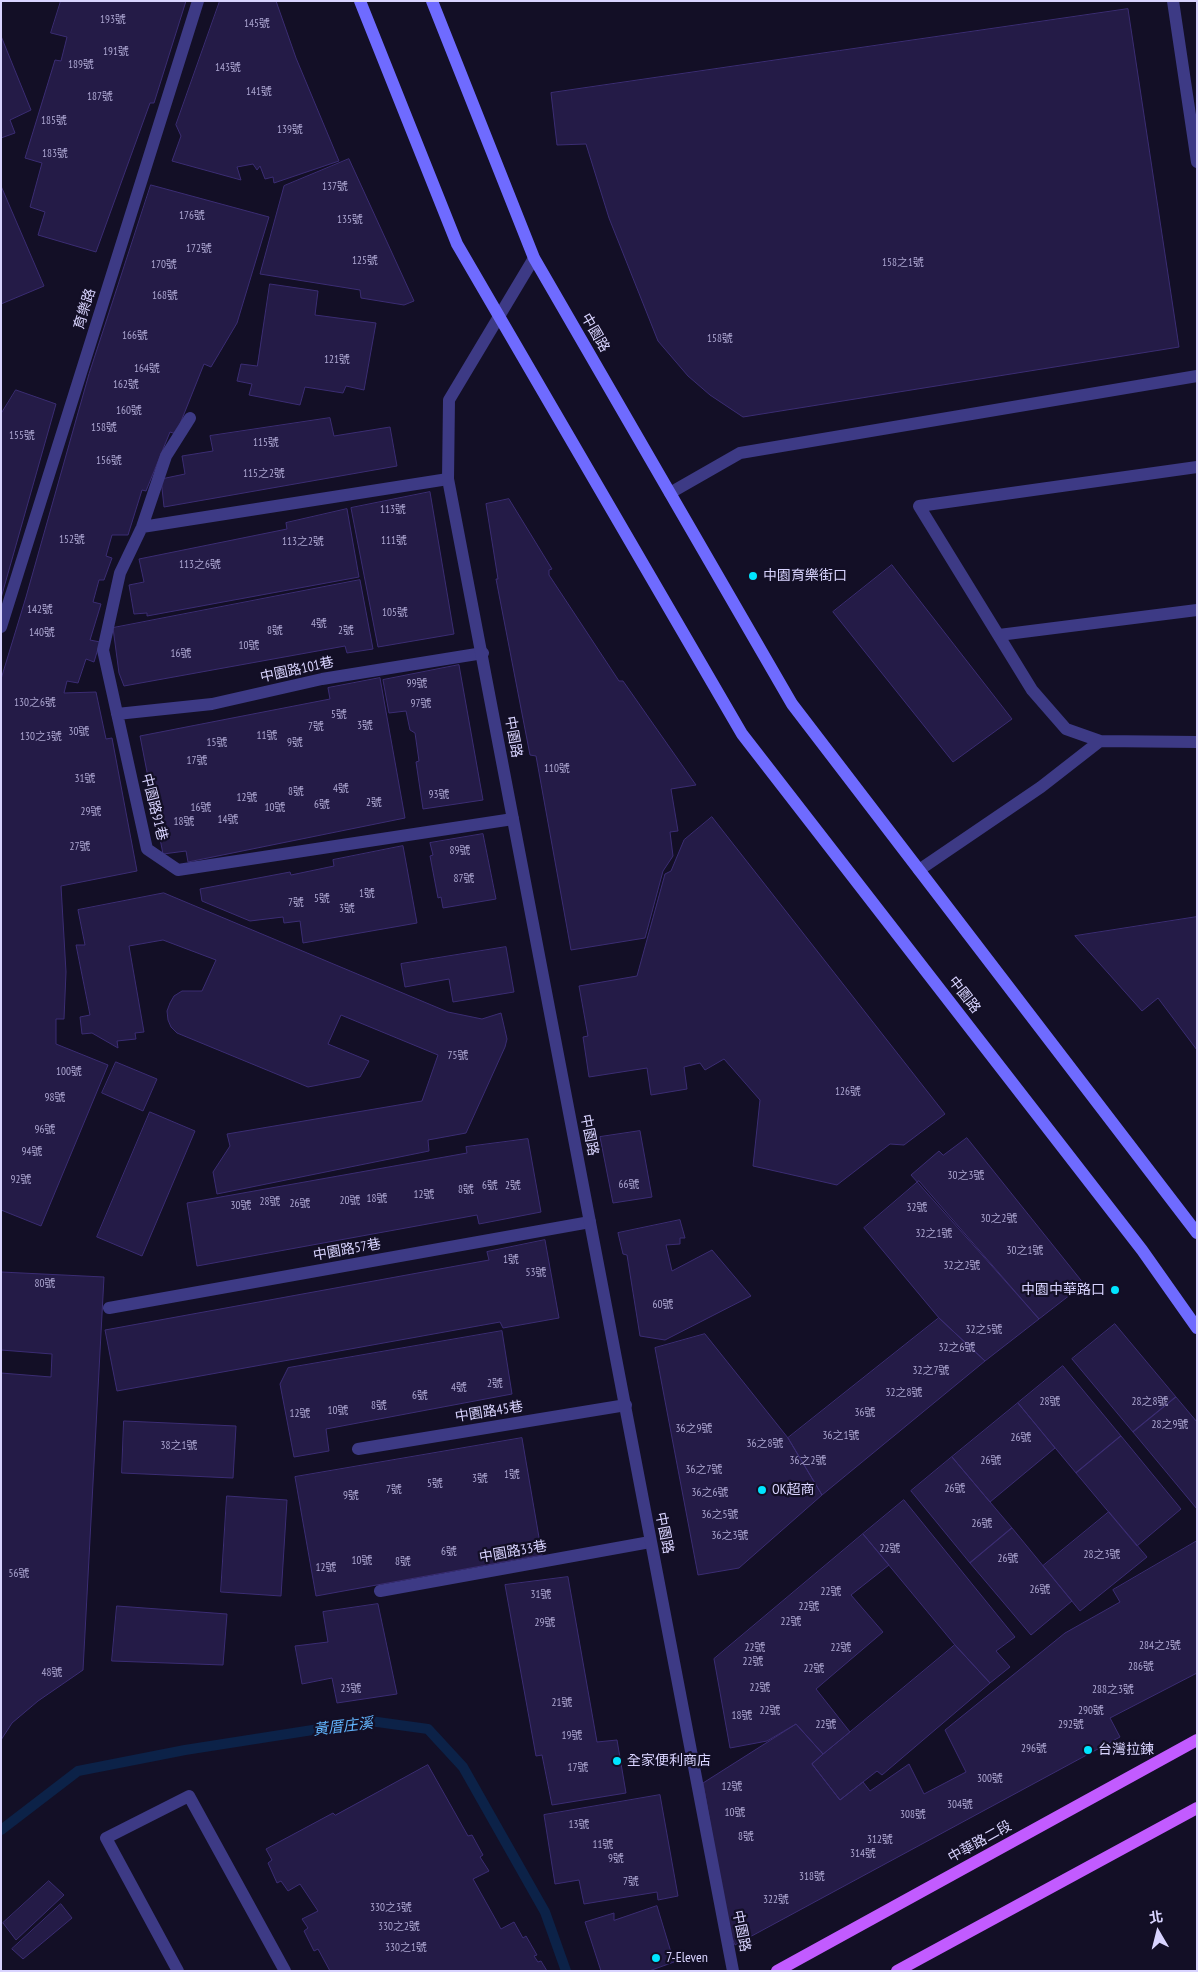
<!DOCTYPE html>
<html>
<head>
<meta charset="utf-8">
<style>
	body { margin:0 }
	#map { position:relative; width:1198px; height:1972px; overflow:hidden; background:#130f26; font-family:"PT Sans Narrow","Noto Sans TC",sans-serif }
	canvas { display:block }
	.frame { position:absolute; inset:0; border:2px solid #d9d4ff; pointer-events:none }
	.north { position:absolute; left:1133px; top:1907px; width:50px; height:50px; -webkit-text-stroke:4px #130f26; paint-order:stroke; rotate:352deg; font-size:14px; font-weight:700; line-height:20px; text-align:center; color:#d9d4ff }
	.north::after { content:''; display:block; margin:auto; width:18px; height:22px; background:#d9d4ff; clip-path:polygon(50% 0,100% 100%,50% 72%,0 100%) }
</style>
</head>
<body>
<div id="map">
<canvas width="1198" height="1972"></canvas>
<div class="frame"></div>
<div class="north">北</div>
</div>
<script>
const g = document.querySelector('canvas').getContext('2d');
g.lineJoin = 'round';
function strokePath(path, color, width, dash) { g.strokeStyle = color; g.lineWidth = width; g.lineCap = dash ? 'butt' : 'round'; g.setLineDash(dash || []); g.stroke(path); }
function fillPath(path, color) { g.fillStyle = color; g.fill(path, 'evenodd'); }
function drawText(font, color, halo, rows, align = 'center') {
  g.font = font + ' "PT Sans Narrow","Noto Sans TC",sans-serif'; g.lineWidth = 4.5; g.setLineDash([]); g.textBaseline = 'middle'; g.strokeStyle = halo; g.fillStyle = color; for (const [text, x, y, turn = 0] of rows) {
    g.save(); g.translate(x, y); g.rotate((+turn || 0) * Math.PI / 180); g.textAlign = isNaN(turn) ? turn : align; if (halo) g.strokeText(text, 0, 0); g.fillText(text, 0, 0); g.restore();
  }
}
const stream = new Path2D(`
	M 1,1830 L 78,1771 L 185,1750 L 370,1721 L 428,1729 L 463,1767 L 545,1912 L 566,1971`);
const building = new Path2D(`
	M 61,1 L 186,1 L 154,103 L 150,103 L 96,252 L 38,235 L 45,212 L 30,207 L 42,163 L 25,158 L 55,60 L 61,61 L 67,37 L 51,33 Z
	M 220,1 L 276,1 L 296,58 L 339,161 L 274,183 L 273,177 L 265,179 L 260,166 L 257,170 L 253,164 L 237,167 L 241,180 L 172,161 L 181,136 L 176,125 Z
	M 1128,9 L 1179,347 L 743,417 L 710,395 L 688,376 L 658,341 L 609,218 L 586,144 L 557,145 L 551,93 Z
	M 1,36 L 31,110 L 10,120 L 15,133 L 1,138 Z
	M 349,159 L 414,301 L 404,305 L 361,298 L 360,290 L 260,274 L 284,186 Z
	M 151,185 L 269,217 L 237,323 L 211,367 L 204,364 L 176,434 L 170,432 L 146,491 L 142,490 L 128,535 L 112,535 L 106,556 L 112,558 L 104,580 L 99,580 L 93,602 L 101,604 L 90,640 L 100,642 L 94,662 L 86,659 L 78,683 L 67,681 L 64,693 L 96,692 L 106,739 L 112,738 L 137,871 L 61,886 L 66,972 L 64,1019 L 56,1019 L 56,1044 L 108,1065 L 41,1226 L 1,1210 L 1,679 L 26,597 L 89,374 Z
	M 1,186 L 44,286 L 1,304 Z
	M 270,284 L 318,291 L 315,315 L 376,323 L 364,390 L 346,386 L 343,393 L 305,387 L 300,405 L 249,395 L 252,384 L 237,381 L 241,364 L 257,366 Z
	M 16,390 L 56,404 L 1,598 L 1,414 Z
	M 330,418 L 334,436 L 390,427 L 397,466 L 164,507 L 161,479 L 185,474 L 182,456 L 213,451 L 210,436 Z
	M 430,492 L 454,634 L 378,647 L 351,508 Z
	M 509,499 L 552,569 L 549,570 L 549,575 L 619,681 L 623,681 L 696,785 L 671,789 L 678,831 L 670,832 L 673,856 L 663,871 L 645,938 L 571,950 L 536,756 L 530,755 L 496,579 L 498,579 L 486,504 Z
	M 347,509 L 359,577 L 147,616 L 147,613 L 134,614 L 129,585 L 144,582 L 139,559 L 287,529 L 286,523 Z
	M 892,565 L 1012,719 L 953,762 L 833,612 Z
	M 360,580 L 373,649 L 347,653 L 345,646 L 124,686 L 119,673 L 113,628 Z
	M 459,665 L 483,800 L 423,809 L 416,762 L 419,761 L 415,733 L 410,730 L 406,711 L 389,713 L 383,680 Z
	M 380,678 L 405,818 L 188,862 L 186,851 L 163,854 L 140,736 L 330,699 L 328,688 Z
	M 712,817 L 945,1114 L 904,1145 L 890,1144 L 837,1185 L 753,1166 L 760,1100 L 724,1059 L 705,1070 L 700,1063 L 684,1067 L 687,1089 L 651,1095 L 647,1068 L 589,1077 L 583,1037 L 588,1036 L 579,986 L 637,976 L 665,874 L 671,871 L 684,840 Z
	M 483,834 L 496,899 L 443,908 L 441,897 L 438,898 L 430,856 L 433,855 L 430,843 Z
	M 403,846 L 417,923 L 303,943 L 300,921 L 284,923 L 283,917 L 250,921 L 202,901 L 200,889 L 290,872 L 291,875 L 334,866 L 333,860 Z
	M 164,893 L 448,1012 L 482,1019 L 501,1013 L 507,1039 L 505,1047 L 466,1133 L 428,1140 L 429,1151 L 217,1194 L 213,1172 L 230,1146 L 227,1134 L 422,1101 L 438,1055 L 341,1015 L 328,1044 L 369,1061 L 360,1077 L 308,1087 L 177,1033 L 171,1027 L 168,1020 L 167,1011 L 170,1003 L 174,996 L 182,991 L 202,991 L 216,960 L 163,940 L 129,946 L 144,1032 L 135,1033 L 136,1039 L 117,1041 L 118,1048 L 92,1033 L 82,1034 L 80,1017 L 90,1015 L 76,945 L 85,945 L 78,910 Z
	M 1197,917 L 1197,1050 L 1158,998 L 1142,1011 L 1075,936 Z
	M 506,947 L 514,992 L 453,1002 L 449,979 L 405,987 L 401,964 Z
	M 116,1062 L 157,1079 L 143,1111 L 102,1093 Z
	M 150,1112 L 195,1131 L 142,1256 L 97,1237 Z
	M 640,1131 L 652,1197 L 613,1203 L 600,1137 Z
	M 967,1138 L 1084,1284 L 1039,1319 L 911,1175 L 939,1151 L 943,1155 Z
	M 528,1139 L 541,1212 L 479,1224 L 477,1215 L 197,1266 L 187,1203 L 467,1153 L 466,1147 Z
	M 919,1181 L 1039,1319 L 985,1361 L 939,1318 L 864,1228 Z
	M 680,1220 L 685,1238 L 680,1238 L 680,1244 L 666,1245 L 672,1271 L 712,1250 L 751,1296 L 665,1340 L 640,1336 L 627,1255 L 623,1254 L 618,1233 Z
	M 545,1240 L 559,1318 L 503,1328 L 500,1322 L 117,1391 L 105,1330 L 489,1260 L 487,1252 Z
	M 1,1272 L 104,1277 L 83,1670 L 38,1701 L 12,1723 L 1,1740 L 1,1373 L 51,1377 L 52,1354 L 1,1350 Z
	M 939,1318 L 985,1361 L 822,1495 L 788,1438 Z
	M 1115,1324 L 1176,1397 L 1133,1432 L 1072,1359 Z
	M 502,1331 L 512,1394 L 326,1429 L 329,1451 L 294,1457 L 280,1384 L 288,1368 Z
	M 705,1334 L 788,1438 L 822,1495 L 739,1568 L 698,1575 L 655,1348 Z
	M 1063,1366 L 1121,1436 L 1076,1473 L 1018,1403 Z
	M 1176,1397 L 1197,1422 L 1197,1509 L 1133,1432 Z
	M 1018,1403 L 1055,1448 L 990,1502 L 952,1457 Z
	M 124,1421 L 236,1426 L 233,1478 L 122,1473 Z
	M 1121,1436 L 1181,1509 L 1137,1546 L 1076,1473 Z
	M 522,1438 L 542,1555 L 316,1596 L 295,1477 Z
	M 952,1457 L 1012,1528 L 970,1563 L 911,1491 Z
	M 227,1496 L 287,1500 L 281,1596 L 221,1592 Z
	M 904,1500 L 1015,1637 L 996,1651 L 1010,1667 L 990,1683 L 955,1645 L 863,1534 Z
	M 1109,1512 L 1147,1557 L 1080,1611 L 1043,1566 Z
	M 1012,1528 L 1072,1601 L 1031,1635 L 970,1563 Z
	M 863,1534 L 889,1565 L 851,1595 L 883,1632 L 816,1689 L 850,1732 L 823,1754 L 796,1724 L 767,1741 L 730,1748 L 714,1659 Z
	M 1197,1541 L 1197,1673 L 1110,1718 L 1120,1737 L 735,1945 L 728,1928 L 703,1783 L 796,1724 L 823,1754 L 812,1764 L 840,1800 L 863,1782 L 870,1791 L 909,1764 L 924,1794 L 966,1772 L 945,1730 L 1065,1633 L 1120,1602 L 1113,1590 Z
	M 568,1577 L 597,1742 L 617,1740 L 626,1793 L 552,1805 L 542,1755 L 536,1756 L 505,1585 Z
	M 378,1604 L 397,1694 L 337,1703 L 332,1678 L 302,1684 L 295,1646 L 328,1642 L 323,1612 Z
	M 117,1606 L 227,1614 L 223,1665 L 112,1661 Z
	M 955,1645 L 990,1683 L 882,1775 L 877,1771 L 840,1800 L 812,1764 Z
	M 428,1765 L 468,1836 L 472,1835 L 483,1855 L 480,1857 L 489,1871 L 473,1879 L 501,1929 L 514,1922 L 523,1938 L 526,1936 L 537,1955 L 534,1956 L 538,1962 L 541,1961 L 547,1971 L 330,1971 L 318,1949 L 314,1951 L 304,1931 L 308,1928 L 302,1919 L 318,1911 L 300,1884 L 288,1891 L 281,1881 L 277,1883 L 268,1863 L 272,1860 L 266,1849 L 333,1813 L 335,1815 Z
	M 660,1795 L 678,1896 L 658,1900 L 657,1892 L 584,1904 L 579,1880 L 555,1884 L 544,1815 Z
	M 49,1881 L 64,1895 L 16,1940 L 3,1923 Z
	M 61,1904 L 72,1918 L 23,1959 L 12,1949 Z
	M 657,1906 L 674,1962 L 649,1971 L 601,1971 L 585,1922 L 614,1913 L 614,1920 Z`);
const service = new Path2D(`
	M 1173,1 L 1197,162
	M 190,418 L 166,456 L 142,527 L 120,573 L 103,650 L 147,849 L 178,870 L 513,819
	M 1197,467 L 919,506 L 1032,690 L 1066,729 L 1100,741 L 1197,742
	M 670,493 L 740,453 L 1197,376
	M 142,527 L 448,479
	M 999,635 L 1197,610
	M 117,714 L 212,704 L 322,679 L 483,653
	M 919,870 L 1041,787 L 1100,741
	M 109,1308 L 590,1222
	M 358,1449 L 626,1405
	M 380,1591 L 650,1542
	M 178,1971 L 106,1838 L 189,1796 L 285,1971`);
const minor = new Path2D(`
	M 534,258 L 449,400 L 448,479 L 733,1971
	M 1,627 L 198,1`);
const secondary = new Path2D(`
	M 360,1 L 457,244 L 742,734 L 1142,1250 L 1197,1328
	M 432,1 L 534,258 L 792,704 L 1197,1233`);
const primary = new Path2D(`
	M 777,1971 L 1197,1740
	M 897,1971 L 1197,1808`);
const markers = [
	[753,576,5,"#00e5ff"],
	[1115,1290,5,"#00e5ff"],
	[762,1490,5,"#00e5ff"],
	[1088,1750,5,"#00e5ff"],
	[617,1761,5,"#00e5ff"],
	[656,1958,5,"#00e5ff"]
];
const numberNames = [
	["193號",113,20],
	["145號",257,24],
	["191號",116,52],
	["189號",81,65],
	["143號",228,68],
	["141號",259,92],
	["187號",100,97],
	["185號",54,121],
	["139號",290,130],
	["183號",55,154],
	["137號",335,187],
	["176號",192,216],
	["135號",350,220],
	["172號",199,249],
	["125號",365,261],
	["158之1號",903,263],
	["170號",164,265],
	["168號",165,296],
	["166號",135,336],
	["158號",720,339],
	["121號",337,360],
	["164號",147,369],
	["162號",126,385],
	["160號",129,411],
	["158號",104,428],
	["155號",22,436],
	["115號",266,443],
	["156號",109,461],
	["115之2號",264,474],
	["113號",393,510],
	["152號",72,540],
	["111號",394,541],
	["113之2號",303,542],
	["113之6號",200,565],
	["142號",40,610],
	["105號",395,613],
	["4號",319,624],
	["8號",275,631],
	["2號",346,631],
	["140號",42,633],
	["10號",249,646],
	["16號",181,654],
	["99號",417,684],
	["130之6號",35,703],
	["97號",421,704],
	["5號",339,715],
	["3號",365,726],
	["7號",316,727],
	["30號",79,732],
	["11號",267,736],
	["130之3號",41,737],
	["15號",217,743],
	["9號",295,743],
	["17號",197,761],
	["110號",557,769],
	["31號",85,779],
	["4號",341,789],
	["8號",296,792],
	["93號",439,795],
	["12號",247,798],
	["2號",374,803],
	["6號",322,805],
	["16號",201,808],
	["10號",275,808],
	["29號",91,812],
	["14號",228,820],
	["18號",184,822],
	["27號",80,847],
	["89號",460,851],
	["87號",464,879],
	["1號",367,894],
	["5號",322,899],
	["7號",296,903],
	["3號",347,909],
	["75號",458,1056],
	["100號",69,1072],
	["126號",848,1092],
	["98號",55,1098],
	["96號",45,1130],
	["94號",32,1152],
	["30之3號",966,1176],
	["92號",21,1180],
	["66號",629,1185],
	["6號",490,1186],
	["2號",513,1186],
	["8號",466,1190],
	["12號",424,1195],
	["18號",377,1199],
	["20號",350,1201],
	["28號",270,1202],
	["26號",300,1204],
	["30號",241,1206],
	["32號",917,1208],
	["30之2號",999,1219],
	["32之1號",934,1234],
	["30之1號",1025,1251],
	["1號",511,1260],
	["32之2號",962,1266],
	["53號",536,1273],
	["80號",45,1284],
	["60號",663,1305],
	["32之5號",984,1330],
	["32之6號",957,1348],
	["32之7號",931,1371],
	["2號",495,1384],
	["4號",459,1388],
	["32之8號",904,1393],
	["6號",420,1396],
	["28號",1050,1402],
	["28之8號",1150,1402],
	["8號",379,1406],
	["10號",338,1411],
	["36號",865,1413],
	["12號",300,1414],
	["28之9號",1170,1425],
	["36之9號",694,1429],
	["36之1號",841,1436],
	["26號",1021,1438],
	["36之8號",765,1444],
	["38之1號",179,1446],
	["36之2號",808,1461],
	["26號",991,1461],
	["36之7號",704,1470],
	["1號",512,1475],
	["3號",480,1479],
	["5號",435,1484],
	["26號",955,1489],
	["7號",394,1490],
	["36之6號",710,1493],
	["9號",351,1496],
	["36之5號",720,1515],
	["26號",982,1524],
	["36之3號",730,1536],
	["22號",890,1549],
	["6號",449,1552],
	["28之3號",1102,1555],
	["26號",1008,1559],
	["10號",362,1561],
	["8號",403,1562],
	["12號",326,1568],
	["56號",19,1574],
	["26號",1040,1590],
	["22號",831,1592],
	["31號",541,1595],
	["22號",809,1607],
	["22號",791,1622],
	["29號",545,1623],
	["284之2號",1160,1646],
	["22號",755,1648],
	["22號",841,1648],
	["22號",753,1662],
	["286號",1141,1667],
	["22號",814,1669],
	["48號",52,1673],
	["22號",760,1688],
	["23號",351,1689],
	["288之3號",1113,1690],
	["21號",562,1703],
	["22號",770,1711],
	["290號",1091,1711],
	["18號",742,1716],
	["22號",826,1725],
	["292號",1071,1725],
	["19號",572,1736],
	["296號",1034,1749],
	["17號",578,1768],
	["300號",990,1779],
	["12號",732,1787],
	["304號",960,1805],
	["10號",735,1813],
	["308號",913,1815],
	["13號",579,1825],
	["8號",746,1837],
	["312號",880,1840],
	["11號",603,1845],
	["314號",863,1854],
	["9號",616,1859],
	["318號",812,1877],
	["7號",631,1882],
	["322號",776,1900],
	["330之3號",391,1908],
	["330之2號",399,1927],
	["330之1號",406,1948]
];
const streetNames = [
	["育樂路",85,309,-73],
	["中園路",595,333,60],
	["中園路101巷",297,670,-12],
	["中園路",513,737,80],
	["中園路91巷",154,807,76],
	["中園路",964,995,52],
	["中園路",589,1135,79],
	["中園路57巷",347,1250,-10],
	["中園路45巷",489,1412,-9],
	["中園路",664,1533,79],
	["中園路33巷",513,1552,-10],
	["中華路二段",980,1842,-29],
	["中園路",741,1931,79]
];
const poiNames = [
	["中園育樂街口",763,576],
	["中園中華路口",1105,1290,"right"],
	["OK超商",772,1490],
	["台灣拉鍊",1098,1750],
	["全家便利商店",627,1761],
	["7-Eleven",666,1958]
];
const waterNames = [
	["黃厝庄溪",343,1727,-7]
];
strokePath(stream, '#0c2248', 10);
fillPath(building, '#241b47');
strokePath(building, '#3b2d73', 1);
strokePath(service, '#3d3a85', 12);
strokePath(minor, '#3d3a85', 12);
strokePath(secondary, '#6f6bff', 12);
strokePath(primary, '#c25bff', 12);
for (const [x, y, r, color] of markers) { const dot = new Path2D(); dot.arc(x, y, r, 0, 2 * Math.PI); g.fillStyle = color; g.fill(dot); strokePath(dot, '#130f26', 2); }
drawText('11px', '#aca6d1', null, numberNames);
drawText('14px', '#d9d4ff', '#130f26', streetNames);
drawText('14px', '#d9d4ff', '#130f26', poiNames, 'left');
drawText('italic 15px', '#62b6ff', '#130f26', waterNames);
</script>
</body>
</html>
